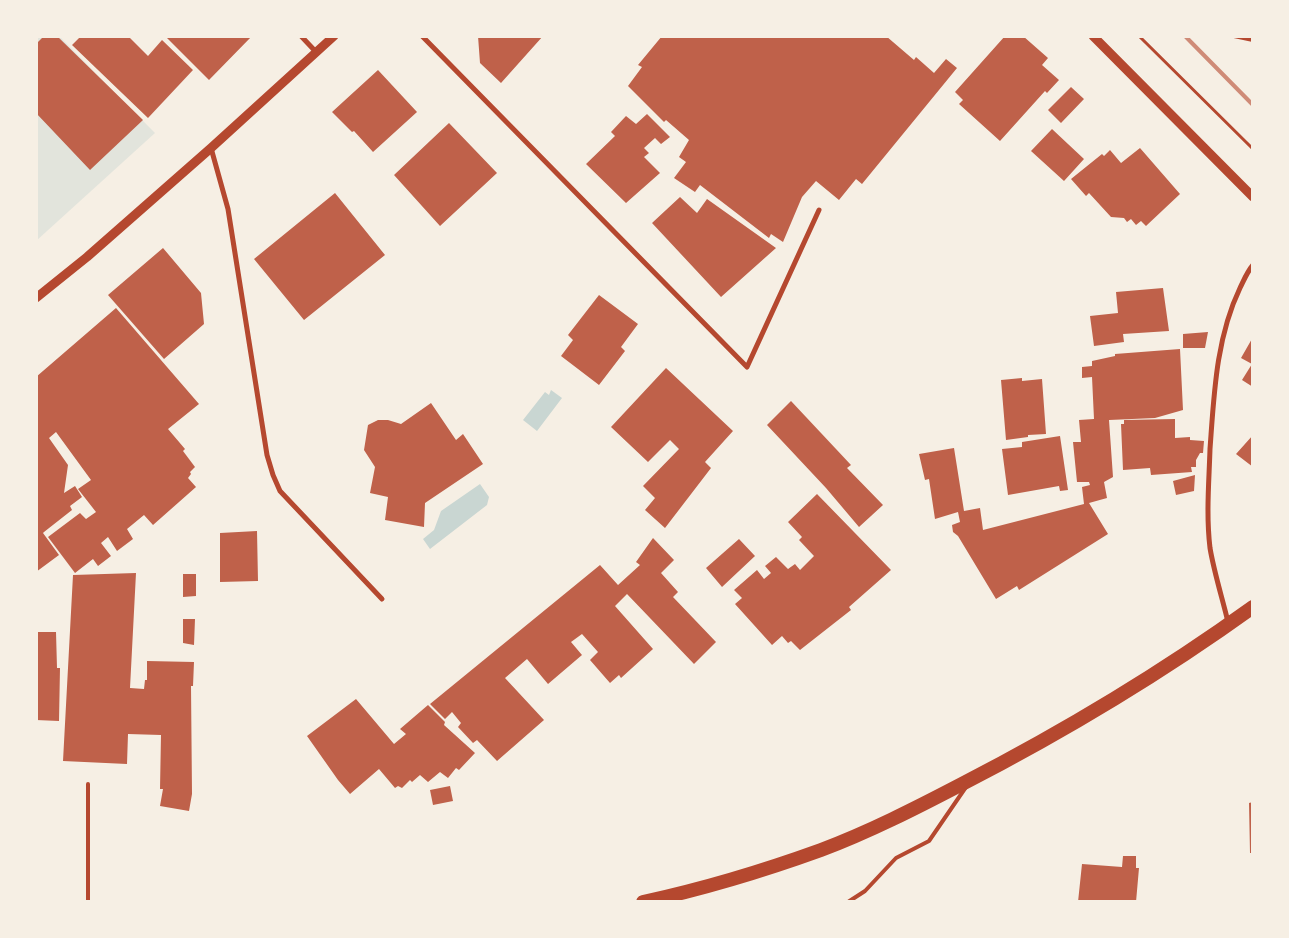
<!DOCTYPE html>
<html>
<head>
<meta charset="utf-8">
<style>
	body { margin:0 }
	#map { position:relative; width:1289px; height:938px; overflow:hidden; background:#f6efe4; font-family:"Public Sans",sans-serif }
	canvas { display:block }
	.frame { position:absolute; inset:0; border:38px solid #f6efe4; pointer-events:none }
</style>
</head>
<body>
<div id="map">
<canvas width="1289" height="938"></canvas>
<div class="frame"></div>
</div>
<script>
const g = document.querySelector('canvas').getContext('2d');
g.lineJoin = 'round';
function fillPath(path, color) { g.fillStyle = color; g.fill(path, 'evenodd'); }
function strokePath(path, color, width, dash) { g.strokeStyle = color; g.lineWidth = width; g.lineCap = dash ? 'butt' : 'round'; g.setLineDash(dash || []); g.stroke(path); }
const green = new Path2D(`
	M 36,36 L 59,36 L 155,133 L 36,241 Z`);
const water = new Path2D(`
	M 551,390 L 562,398 L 537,431 L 523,420 L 545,392 L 549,395 Z
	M 480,484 L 489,497 L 487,505 L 430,549 L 423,539 L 434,530 L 441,511 Z`);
const building = new Path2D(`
	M 44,36 L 57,36 L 143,120 L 90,170 L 36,113 L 36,44 Z
	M 81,36 L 128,36 L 148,56 L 162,40 L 193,70 L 148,118 L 72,45 Z
	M 165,36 L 252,36 L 209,80 Z
	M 478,36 L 543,36 L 501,83 L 480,63 Z
	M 662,36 L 886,36 L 914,60 L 916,57 L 934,73 L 946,59 L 957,68 L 862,184 L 856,179 L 839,200 L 816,181 L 802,197 L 783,242 L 771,234 L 769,238 L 700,185 L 695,192 L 674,178 L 686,162 L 679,157 L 689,140 L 666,120 L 664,122 L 628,86 L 642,67 L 638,65 Z
	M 1005,36 L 1023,36 L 1048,58 L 1042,65 L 1059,80 L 1047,93 L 1045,91 L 1000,141 L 959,104 L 963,100 L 955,92 Z
	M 378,70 L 417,112 L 373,152 L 354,131 L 352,132 L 332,112 Z
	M 1071,87 L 1084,99 L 1061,123 L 1048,110 Z
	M 647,114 L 670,137 L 661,144 L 655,138 L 644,148 L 649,153 L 644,157 L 660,173 L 626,203 L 586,164 L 615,136 L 611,132 L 626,116 L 636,124 Z
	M 449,123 L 497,173 L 440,226 L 394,175 Z
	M 1052,129 L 1084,159 L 1064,181 L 1031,151 Z
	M 1140,148 L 1180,194 L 1146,226 L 1141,221 L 1136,225 L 1131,219 L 1127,222 L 1124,218 L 1111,217 L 1089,193 L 1086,196 L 1071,179 L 1102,154 L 1104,156 L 1110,150 L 1121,163 Z
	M 335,193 L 385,255 L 304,320 L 254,259 Z
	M 680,197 L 697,213 L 707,199 L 776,248 L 721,297 L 652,223 Z
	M 163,248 L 201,293 L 204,324 L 164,359 L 108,295 Z
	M 1163,288 L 1169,331 L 1123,334 L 1124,342 L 1094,346 L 1090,316 L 1118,313 L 1116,292 Z
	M 599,295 L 638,324 L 621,347 L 625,351 L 599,385 L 561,356 L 573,340 L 568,335 Z
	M 116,308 L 199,404 L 168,429 L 185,449 L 183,451 L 195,467 L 190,472 L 191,474 L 188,478 L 196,487 L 153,525 L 144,515 L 127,529 L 133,539 L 117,551 L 108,537 L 101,543 L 111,556 L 98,566 L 93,559 L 75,573 L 48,537 L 80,513 L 86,519 L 96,512 L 78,489 L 91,480 L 56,432 L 49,438 L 68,465 L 64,493 L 75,486 L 82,497 L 70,506 L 72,510 L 44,532 L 43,533 L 59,555 L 36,572 L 36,377 Z
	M 1208,332 L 1205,348 L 1183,348 L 1183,334 Z
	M 1253,337 L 1253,387 L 1242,380 L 1252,364 L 1241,358 Z
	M 1180,349 L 1183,410 L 1155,418 L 1109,420 L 1113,477 L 1104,482 L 1107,498 L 1089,503 L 1108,534 L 1019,590 L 1017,586 L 996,599 L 958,536 L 953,532 L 952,525 L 960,522 L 958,512 L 935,519 L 929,479 L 925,480 L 919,454 L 954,448 L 964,511 L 980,508 L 983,530 L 1084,504 L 1082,487 L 1090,485 L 1089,482 L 1077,482 L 1073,442 L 1081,442 L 1079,420 L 1094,419 L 1092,377 L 1082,378 L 1082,367 L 1092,366 L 1092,361 L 1115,356 L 1115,354 Z
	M 666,368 L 733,431 L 705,462 L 711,468 L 665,528 L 645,510 L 655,498 L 643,486 L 679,449 L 670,440 L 648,462 L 611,427 Z
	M 1022,378 L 1022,381 L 1042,379 L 1046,434 L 1028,435 L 1028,437 L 1006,440 L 1001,380 Z
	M 791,401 L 851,465 L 847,468 L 883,505 L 859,527 L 826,488 L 767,425 Z
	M 431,403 L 456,440 L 463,434 L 483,464 L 425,503 L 424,527 L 385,520 L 388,497 L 370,493 L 375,467 L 364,450 L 368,425 L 378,420 L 388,420 L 401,424 Z
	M 1175,419 L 1175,438 L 1190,437 L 1190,440 L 1204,441 L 1203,453 L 1200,453 L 1196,460 L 1196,467 L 1191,467 L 1192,472 L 1151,475 L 1150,468 L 1123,470 L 1121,424 L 1124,424 L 1124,420 Z
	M 1253,435 L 1253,467 L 1236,454 Z
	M 1060,436 L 1068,490 L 1060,491 L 1059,486 L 1008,495 L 1002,449 L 1022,447 L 1022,442 Z
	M 1195,475 L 1194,491 L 1176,495 L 1173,481 Z
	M 817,494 L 891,570 L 849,607 L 851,610 L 800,650 L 791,641 L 788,643 L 782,636 L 772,645 L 735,604 L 742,598 L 734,590 L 757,570 L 764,579 L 771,573 L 765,566 L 776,557 L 788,569 L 795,564 L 800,570 L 814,556 L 799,540 L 802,537 L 788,522 Z
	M 257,531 L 258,581 L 220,582 L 220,533 Z
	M 653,538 L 674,560 L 661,573 L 678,592 L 673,597 L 716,642 L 694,664 L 627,594 L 615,606 L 653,649 L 621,678 L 619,675 L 610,683 L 590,660 L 598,652 L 582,634 L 571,642 L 582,655 L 548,684 L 527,659 L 505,678 L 544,720 L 497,761 L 477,740 L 473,743 L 458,727 L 461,723 L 452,712 L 445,719 L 430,704 L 600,565 L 618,585 L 640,565 L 636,562 Z
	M 739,539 L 755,556 L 722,587 L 706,568 Z
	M 136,573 L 130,688 L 144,689 L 145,680 L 147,680 L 147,661 L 194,662 L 193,686 L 191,686 L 192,794 L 189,811 L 160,806 L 163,789 L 160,789 L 161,735 L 128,734 L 127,764 L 63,761 L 73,575 Z
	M 183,574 L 196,574 L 196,596 L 183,597 Z
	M 183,619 L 195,619 L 194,645 L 183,643 Z
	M 36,632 L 56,632 L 57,668 L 60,668 L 59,721 L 36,720 Z
	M 356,699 L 394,744 L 406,734 L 400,729 L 428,705 L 445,722 L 444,725 L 475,753 L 459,770 L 456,768 L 448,778 L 440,772 L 428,782 L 420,775 L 412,782 L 410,780 L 402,788 L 398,786 L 395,788 L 379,769 L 350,794 L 338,780 L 307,736 Z
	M 450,786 L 453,801 L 433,805 L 430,790 Z
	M 1253,802 L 1253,853 L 1250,853 L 1249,803 Z
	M 1123,856 L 1136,856 L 1136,868 L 1139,868 L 1136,902 L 1078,902 L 1082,864 L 1122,867 Z`);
const path = new Path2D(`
	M 1139,36 L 1253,149`);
const service = new Path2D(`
	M 1234,36 L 1253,40
	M 88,784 L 88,902
	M 848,902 L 865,891 L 896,858 L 929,841 L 966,787`);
const minor = new Path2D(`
	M 301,36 L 317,53
	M 422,36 L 747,367 L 819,210
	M 211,148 L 228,209 L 267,455 L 273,475 L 280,491 L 382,599
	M 1228,622 C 1222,597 1214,572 1210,548 C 1206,514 1209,482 1210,449 C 1214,395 1216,338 1240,288 C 1244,280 1247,272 1253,265`);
const tertiary = new Path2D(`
	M 1093,36 L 1253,197
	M 36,298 L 87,257 L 211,148 L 334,36`);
const trunk = new Path2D(`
	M 643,902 C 703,889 763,871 821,850 C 869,832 916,808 962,784 C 1063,732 1160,674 1253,607`);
const rail = new Path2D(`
	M 1185,36 L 1253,105`);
fillPath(green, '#e2e4dc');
fillPath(water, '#c9d6d2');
fillPath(building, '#bf614a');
strokePath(path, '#b5482f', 3);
strokePath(service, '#b5482f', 4);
strokePath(minor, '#b5482f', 5);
strokePath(tertiary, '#b5482f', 9);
strokePath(trunk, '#b5482f', 14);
strokePath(rail, '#cf8b77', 4);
</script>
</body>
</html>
